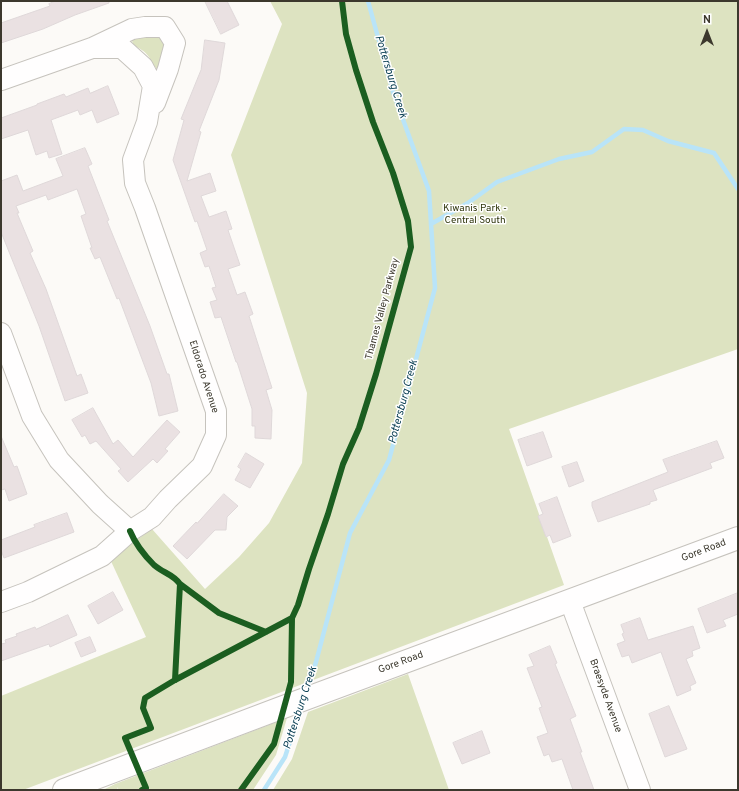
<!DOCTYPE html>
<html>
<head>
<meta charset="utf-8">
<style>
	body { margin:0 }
	#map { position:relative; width:739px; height:791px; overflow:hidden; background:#fcfaf7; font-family:Overpass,sans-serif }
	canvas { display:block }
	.frame { position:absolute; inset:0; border:2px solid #3c382d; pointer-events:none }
	.north { position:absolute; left:687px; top:12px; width:40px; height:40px; -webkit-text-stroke:3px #fff; paint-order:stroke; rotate:0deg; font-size:11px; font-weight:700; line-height:16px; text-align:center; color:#3c382d }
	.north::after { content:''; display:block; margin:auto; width:14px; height:18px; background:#3c382d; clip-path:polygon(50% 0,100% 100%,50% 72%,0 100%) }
</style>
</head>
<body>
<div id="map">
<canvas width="739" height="791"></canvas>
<div class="frame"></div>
<div class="north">N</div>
</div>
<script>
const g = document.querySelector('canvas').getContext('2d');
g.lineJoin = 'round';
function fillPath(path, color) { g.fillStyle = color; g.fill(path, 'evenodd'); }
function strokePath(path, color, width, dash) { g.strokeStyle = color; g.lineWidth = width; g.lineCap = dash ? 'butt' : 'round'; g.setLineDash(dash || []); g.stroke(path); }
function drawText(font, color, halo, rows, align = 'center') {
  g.font = font + ' Overpass,sans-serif'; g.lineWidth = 3; g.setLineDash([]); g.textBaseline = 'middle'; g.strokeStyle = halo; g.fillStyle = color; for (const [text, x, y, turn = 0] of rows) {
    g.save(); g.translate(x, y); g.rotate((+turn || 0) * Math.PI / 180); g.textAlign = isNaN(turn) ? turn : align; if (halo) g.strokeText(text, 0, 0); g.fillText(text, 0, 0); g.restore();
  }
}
const green = new Path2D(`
	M 270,1 L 738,1 L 738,349 L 509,429 L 564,585 L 23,790 L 1,790 L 1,696 L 146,637 L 110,559 L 152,529 L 205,589 L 239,557 L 269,523 L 302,463 L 307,393 L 231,155 L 282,24 Z
	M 153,30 L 167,44 L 162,66 L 157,69 C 153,65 152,62 149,57 C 145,51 139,48 133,45 L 132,40 Z
	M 408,674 L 449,790 L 273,790 L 292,759 L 308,712 Z
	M 287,718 L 276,755 L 253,790 L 119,790 L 117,787 L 118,790 L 103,790 L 115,784 Z`);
const stream = new Path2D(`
	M 431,224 L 468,203 L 497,182 L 559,159 L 592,152 L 624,129 L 643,130 L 668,141 L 714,153 L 738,189
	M 306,692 L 316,662 L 350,533 L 389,460 L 435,288 L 429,191 L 393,92 L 368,1
	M 264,790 L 285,757 L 301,708`);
const building = new Path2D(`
	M 56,1 L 109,1 L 109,3 L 75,15 L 43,29 L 1,43 L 1,23 L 50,6 L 49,4 Z
	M 205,1 L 227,1 L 239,25 L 221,34 Z
	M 205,40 L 225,43 L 219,80 L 199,131 L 201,132 L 187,181 L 210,173 L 216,191 L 201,196 L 209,217 L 226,211 L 232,229 L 228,230 L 240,265 L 228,269 L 237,295 L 245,292 L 253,314 L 249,316 L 272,388 L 266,390 L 272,410 L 271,439 L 255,438 L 255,426 L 252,426 L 252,409 L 237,362 L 236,362 L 221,317 L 215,318 L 210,302 L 217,300 L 212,288 L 216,287 L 209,266 L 205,267 L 200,253 L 207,250 L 197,221 L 195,222 L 173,160 L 184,120 L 181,119 L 201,70 Z
	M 108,86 L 119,114 L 97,123 L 92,110 L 80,115 L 78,110 L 51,120 L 62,154 L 49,158 L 47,151 L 36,155 L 28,130 L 1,139 L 1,118 L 37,105 L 37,104 L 64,94 L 66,97 L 88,88 L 90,93 Z
	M 85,148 L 92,164 L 88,166 L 109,220 L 107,221 L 150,326 L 167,374 L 169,374 L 178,411 L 159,416 L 151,383 L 119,298 L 117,299 L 100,257 L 95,259 L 90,248 L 92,248 L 81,216 L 86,214 L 77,189 L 48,200 L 46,195 L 16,206 L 19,213 L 17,213 L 33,251 L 30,253 L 46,289 L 77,376 L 81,374 L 88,393 L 65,401 L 39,326 L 1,232 L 1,181 L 17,175 L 23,191 L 63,176 L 56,159 Z
	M 93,408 L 113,444 L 118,440 L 133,457 L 167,420 L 180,432 L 165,449 L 168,451 L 157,463 L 153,459 L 128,482 L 118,471 L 121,469 L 96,441 L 90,444 L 85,435 L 82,437 L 72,420 Z
	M 543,432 L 552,457 L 527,466 L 518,440 Z
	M 1,436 L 14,467 L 17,466 L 27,494 L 9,501 L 5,489 L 1,490 Z
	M 717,441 L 724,458 L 710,463 L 712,468 L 653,490 L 657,500 L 650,502 L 650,504 L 598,522 L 592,506 L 592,502 L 668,472 L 663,460 Z
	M 246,453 L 264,464 L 250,488 L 235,480 L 241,469 L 238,467 Z
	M 577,462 L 584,481 L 569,487 L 562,467 Z
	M 224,494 L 238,506 L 227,517 L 226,530 L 215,530 L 187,559 L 173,546 L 196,522 L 197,523 Z
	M 557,497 L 571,536 L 553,543 L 550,535 L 546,537 L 538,516 L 543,514 L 539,504 Z
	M 67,513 L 74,532 L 4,558 L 1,550 L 1,540 L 35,527 L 34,525 Z
	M 113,592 L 123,610 L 98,624 L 88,606 Z
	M 738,593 L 738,614 L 723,620 L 726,626 L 707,633 L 698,609 Z
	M 68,615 L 77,635 L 50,647 L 49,644 L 1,661 L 1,644 L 6,643 L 5,640 L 17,636 L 16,634 L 35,627 L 36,629 Z
	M 640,618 L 648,640 L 693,626 L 700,648 L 692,651 L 693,656 L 686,659 L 696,683 L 690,686 L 691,690 L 677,696 L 661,652 L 632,663 L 629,655 L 622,657 L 617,644 L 625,641 L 622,634 L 624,633 L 621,625 Z
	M 90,637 L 96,651 L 81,657 L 75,643 Z
	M 550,646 L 557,663 L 555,664 L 576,716 L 570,719 L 582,752 L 580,752 L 594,790 L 573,790 L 562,759 L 552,762 L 549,754 L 544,756 L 537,737 L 548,733 L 539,708 L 542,707 L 527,668 L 534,666 L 529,655 Z
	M 669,706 L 687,749 L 665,757 L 649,714 Z
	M 482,731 L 490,753 L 462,764 L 453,743 Z`);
const minor = new Path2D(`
	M 1,80 L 92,48 L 132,29 L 145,27 L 165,27 L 175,43 L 168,69 L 155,103
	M 1,333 L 32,416 L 59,460 L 100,504 L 130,531
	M 570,601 L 640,790
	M 1,602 L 28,592 L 102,556 L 130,531 L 152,517 L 168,499 L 202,466 L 216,435 L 216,411 L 145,208 L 135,183 L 133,160 L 147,122 L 153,86 L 143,67 L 122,48 L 92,48`);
const major = new Path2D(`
	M 64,790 L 278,709 L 738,538`);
const cycleway = new Path2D(`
	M 130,531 C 135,543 145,556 154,565 C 163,573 173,574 180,584 L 219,613 L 266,632
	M 175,680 L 180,584
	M 142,790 L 146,788 L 125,738 L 151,728 L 143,708 L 145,698 L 175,680 L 292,618 L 298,605 L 309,569 L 328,514 L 343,464 L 359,428 L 376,374 L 411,247 L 408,221 L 393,173 L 373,122 L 356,70 L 346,34 L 342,1
	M 241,790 L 274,744 L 291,682 L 292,618`);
const parkNames = [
	["Kiwanis Park -",475,209],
	["Central South",475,221]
];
const streetNames = [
	["Thames Valley Parkway",383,309,-75],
	["Eldorado Avenue",203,377,72],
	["Gore Road",704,551,-21],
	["Gore Road",401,663,-20],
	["Braesyde Avenue",605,696,70]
];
const waterNames = [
	["Pottersburg Creek",390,77,73],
	["Pottersburg Creek",404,402,-75],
	["Pottersburg Creek",301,708,-72]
];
fillPath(green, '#dde3c1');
strokePath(stream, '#b9e4f8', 4.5);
fillPath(building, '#eae1e2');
strokePath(building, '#dfd8d9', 1);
strokePath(minor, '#c6c3bd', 22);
strokePath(major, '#c6c3bd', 24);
strokePath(minor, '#fffefe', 20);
strokePath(major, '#fffefe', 22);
strokePath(cycleway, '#1b5e20', 6);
drawText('10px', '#2f360c', '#fff', parkNames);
drawText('10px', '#3c382d', '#fff', streetNames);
drawText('italic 11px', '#0f4357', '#fff', waterNames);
</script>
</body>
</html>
